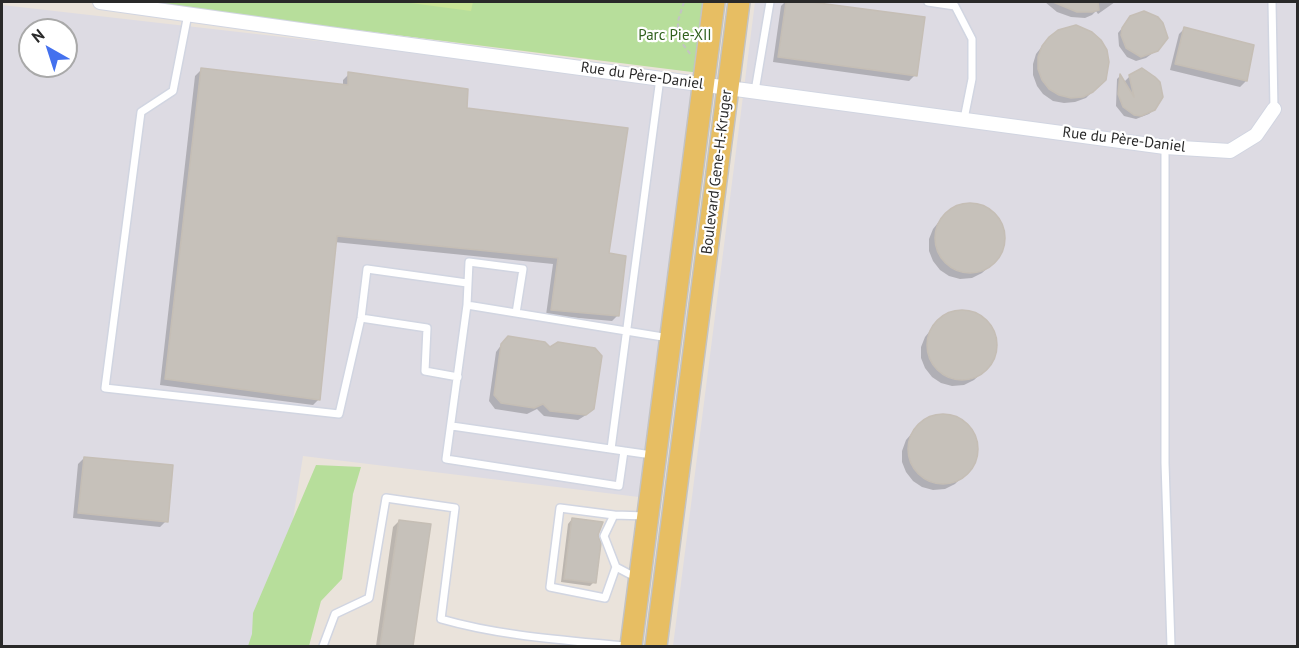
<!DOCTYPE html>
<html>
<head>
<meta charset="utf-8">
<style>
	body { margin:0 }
	#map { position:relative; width:1299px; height:648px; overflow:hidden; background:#eae3db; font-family:"PT Sans",sans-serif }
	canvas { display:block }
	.frame { position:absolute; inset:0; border:3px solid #292929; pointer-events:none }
	.north { position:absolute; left:18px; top:18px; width:60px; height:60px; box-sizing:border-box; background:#fff; border:2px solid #a9a9a9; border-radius:50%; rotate:321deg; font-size:16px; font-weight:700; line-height:24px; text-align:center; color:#292929 }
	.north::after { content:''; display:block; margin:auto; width:21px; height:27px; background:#4471ee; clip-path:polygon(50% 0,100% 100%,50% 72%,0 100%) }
</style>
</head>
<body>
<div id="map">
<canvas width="1299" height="648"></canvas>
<div class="frame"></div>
<div class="north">N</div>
</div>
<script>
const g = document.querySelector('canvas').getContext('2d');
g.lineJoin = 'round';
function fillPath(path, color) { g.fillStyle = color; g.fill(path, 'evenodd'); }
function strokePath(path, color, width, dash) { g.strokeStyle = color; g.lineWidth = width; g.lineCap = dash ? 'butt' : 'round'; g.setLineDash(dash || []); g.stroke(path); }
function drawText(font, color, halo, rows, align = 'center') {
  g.font = font + ' "PT Sans",sans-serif'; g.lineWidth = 4.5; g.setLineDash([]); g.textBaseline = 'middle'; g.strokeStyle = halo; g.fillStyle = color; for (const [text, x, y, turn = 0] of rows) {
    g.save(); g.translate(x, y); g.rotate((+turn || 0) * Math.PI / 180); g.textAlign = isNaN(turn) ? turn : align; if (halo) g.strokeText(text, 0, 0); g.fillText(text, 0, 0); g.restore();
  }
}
const industrial = new Path2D(`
	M 755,2 L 1297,2 L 1297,646 L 673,646 Z
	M 2,5 L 704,85 L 647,498 L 303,456 L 273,646 L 2,646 ZM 30,30 L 66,30 L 66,66 L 30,66 Z`);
const green = new Path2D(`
	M 132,2 L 718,2 L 708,74 Z
	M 316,465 L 361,467 L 353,494 L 342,579 L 321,601 L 309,646 L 248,646 L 252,634 L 253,613 Z`);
const pitch = new Path2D(`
	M 403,2 L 473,2 L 471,11 Z`);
const shadow = new Path2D(`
	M 785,2 L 800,2 L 923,18 L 915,75 L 909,81 L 773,62 L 781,6 Z
	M 1045,2 L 1115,2 L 1098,14 L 1096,11 L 1092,15 L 1085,18 L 1071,17 L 1057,12 Z
	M 1131,17 L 1157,50 L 1146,58 L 1136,61 L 1127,57 L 1119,46 L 1118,33 Z
	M 1185,28 L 1253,46 L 1246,81 L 1240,87 L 1170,70 L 1179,34 Z
	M 1043,45 L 1105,79 L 1086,98 L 1075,102 L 1064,103 L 1053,101 L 1043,94 L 1037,86 L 1033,75 L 1033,64 L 1036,54 Z
	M 201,70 L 343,86 L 343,80 L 349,74 L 466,110 L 607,254 L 618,315 L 612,321 L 546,315 L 553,264 L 334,242 L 319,399 L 313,405 L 160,385 L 195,76 Z
	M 1120,76 L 1124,82 L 1130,76 L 1154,109 L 1149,114 L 1136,119 L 1124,116 L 1116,106 L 1117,79 Z
	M 966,204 L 977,204 L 988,209 L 996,216 L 1002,226 L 1004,237 L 1003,248 L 997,258 L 991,265 L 982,273 L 972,278 L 960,279 L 949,276 L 940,270 L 933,261 L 929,251 L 929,239 L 933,229 L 946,213 L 955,207 Z
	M 958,311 L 969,312 L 980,316 L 988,324 L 994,333 L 996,345 L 994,356 L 989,366 L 974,380 L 964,385 L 952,386 L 941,383 L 932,377 L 925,368 L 921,358 L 921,347 L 925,337 L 938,321 L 947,314 Z
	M 502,344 L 550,349 L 586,415 L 578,420 L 544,416 L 537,409 L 527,414 L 495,409 L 489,401 L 496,352 Z
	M 939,415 L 950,416 L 961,420 L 969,427 L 975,437 L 977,448 L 975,459 L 970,470 L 963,476 L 955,484 L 945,489 L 933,490 L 922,487 L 913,481 L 906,472 L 902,462 L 902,451 L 906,440 L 919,425 L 928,418 Z
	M 84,458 L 166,521 L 160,527 L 73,518 L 78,464 Z
	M 572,519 L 594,582 L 590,586 L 561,582 L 568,524 Z
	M 399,521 L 429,526 L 411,646 L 376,646 L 393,527 Z`);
const building = new Path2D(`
	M 786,2 L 811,2 L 925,17 L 917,76 L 778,57 Z
	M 1053,2 L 1098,2 L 1099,10 L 1092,12 L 1077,12 Z
	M 1144,11 L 1158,17 L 1163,23 L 1168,38 L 1158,51 L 1141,57 L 1126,48 L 1121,35 L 1122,28 L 1130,16 Z
	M 1076,25 L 1092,32 L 1101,40 L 1107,50 L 1109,62 L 1106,80 L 1093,92 L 1083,97 L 1071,98 L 1059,95 L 1049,89 L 1042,80 L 1038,69 L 1038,57 L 1042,46 L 1049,37 L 1058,30 Z
	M 1184,27 L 1254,45 L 1247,81 L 1175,64 Z
	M 201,68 L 348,85 L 348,72 L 468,89 L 467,108 L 628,128 L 609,253 L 626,256 L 619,316 L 551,310 L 558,258 L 337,236 L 320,400 L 165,379 Z
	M 1142,68 L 1155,77 L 1160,82 L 1163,97 L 1155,110 L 1141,116 L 1134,115 L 1123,107 L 1118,94 L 1120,74 L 1134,97 L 1129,75 Z
	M935 238a35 35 0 1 1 70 0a35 35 0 1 1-70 0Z
	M927 345a35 35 0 1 1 70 0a35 35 0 1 1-70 0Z
	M 508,336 L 545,342 L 550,347 L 558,342 L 595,348 L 602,356 L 594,409 L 586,415 L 550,411 L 543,404 L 534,408 L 501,403 L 494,395 L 501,344 Z
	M908 449a35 35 0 1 1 70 0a35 35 0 1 1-70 0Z
	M 84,457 L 173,465 L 168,522 L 78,513 Z
	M 572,518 L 603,522 L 598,535 L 601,543 L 596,583 L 564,579 Z
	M 399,520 L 431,524 L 413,646 L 380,646 Z`);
const path = new Path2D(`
	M 684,2 L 678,21 L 678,38 L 691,55`);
const service = new Path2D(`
	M 928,2 L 955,6 L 972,39 L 972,79 L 964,119
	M 1272,2 L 1274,109
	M 188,14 L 173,91 L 141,112 L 105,388 L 339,414 L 361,318 L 367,269 L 467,283
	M 755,91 L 770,2
	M 1165,147 L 1165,463 L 1171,646
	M 467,305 L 469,262 L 523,269 L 516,313
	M 361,318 L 427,328 L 425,371 L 458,377
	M 452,426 L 624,451
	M 611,449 L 660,78
	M 652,455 L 624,451 L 619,486 L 446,459 L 467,305 L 669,338
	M 614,515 L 560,508 L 550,587 L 605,598 L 616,567
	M 637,578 L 616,567 L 604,536 L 614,515 L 646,516
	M 323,646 L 335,614 L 369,598 L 386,498 L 455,508 L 441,619 C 500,636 563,640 624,646`);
const minor = new Path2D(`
	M 100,2 L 329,34 L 1165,147 L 1230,151 L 1256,135 L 1274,109`);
const primary = new Path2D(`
	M 631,646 L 714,2
	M 656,646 L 739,2`);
const parkNames = [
	["Parc Pie-XII",675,36]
];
const streetNames = [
	["Rue du Père-Daniel",642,76,8],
	["Rue du Père-Daniel",1124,140,7],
	["Boulevard Gene-H.-Kruger",717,172,-83]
];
fillPath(industrial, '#dddbe3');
fillPath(green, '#b7de9b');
fillPath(pitch, '#cae597');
fillPath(shadow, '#0003');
fillPath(building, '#c6c1ba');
strokePath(building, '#c5beb5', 1.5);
strokePath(service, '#d1d5e1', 10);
strokePath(minor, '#d1d5e1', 16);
strokePath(primary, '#c3c3c3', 24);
strokePath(path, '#c3c3c3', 2, [4.5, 3]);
strokePath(service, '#fff', 7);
strokePath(minor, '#fff', 14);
strokePath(primary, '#e7be63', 21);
drawText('15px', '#31611e', '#fff', parkNames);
drawText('15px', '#292929', '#fff', streetNames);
</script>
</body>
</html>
